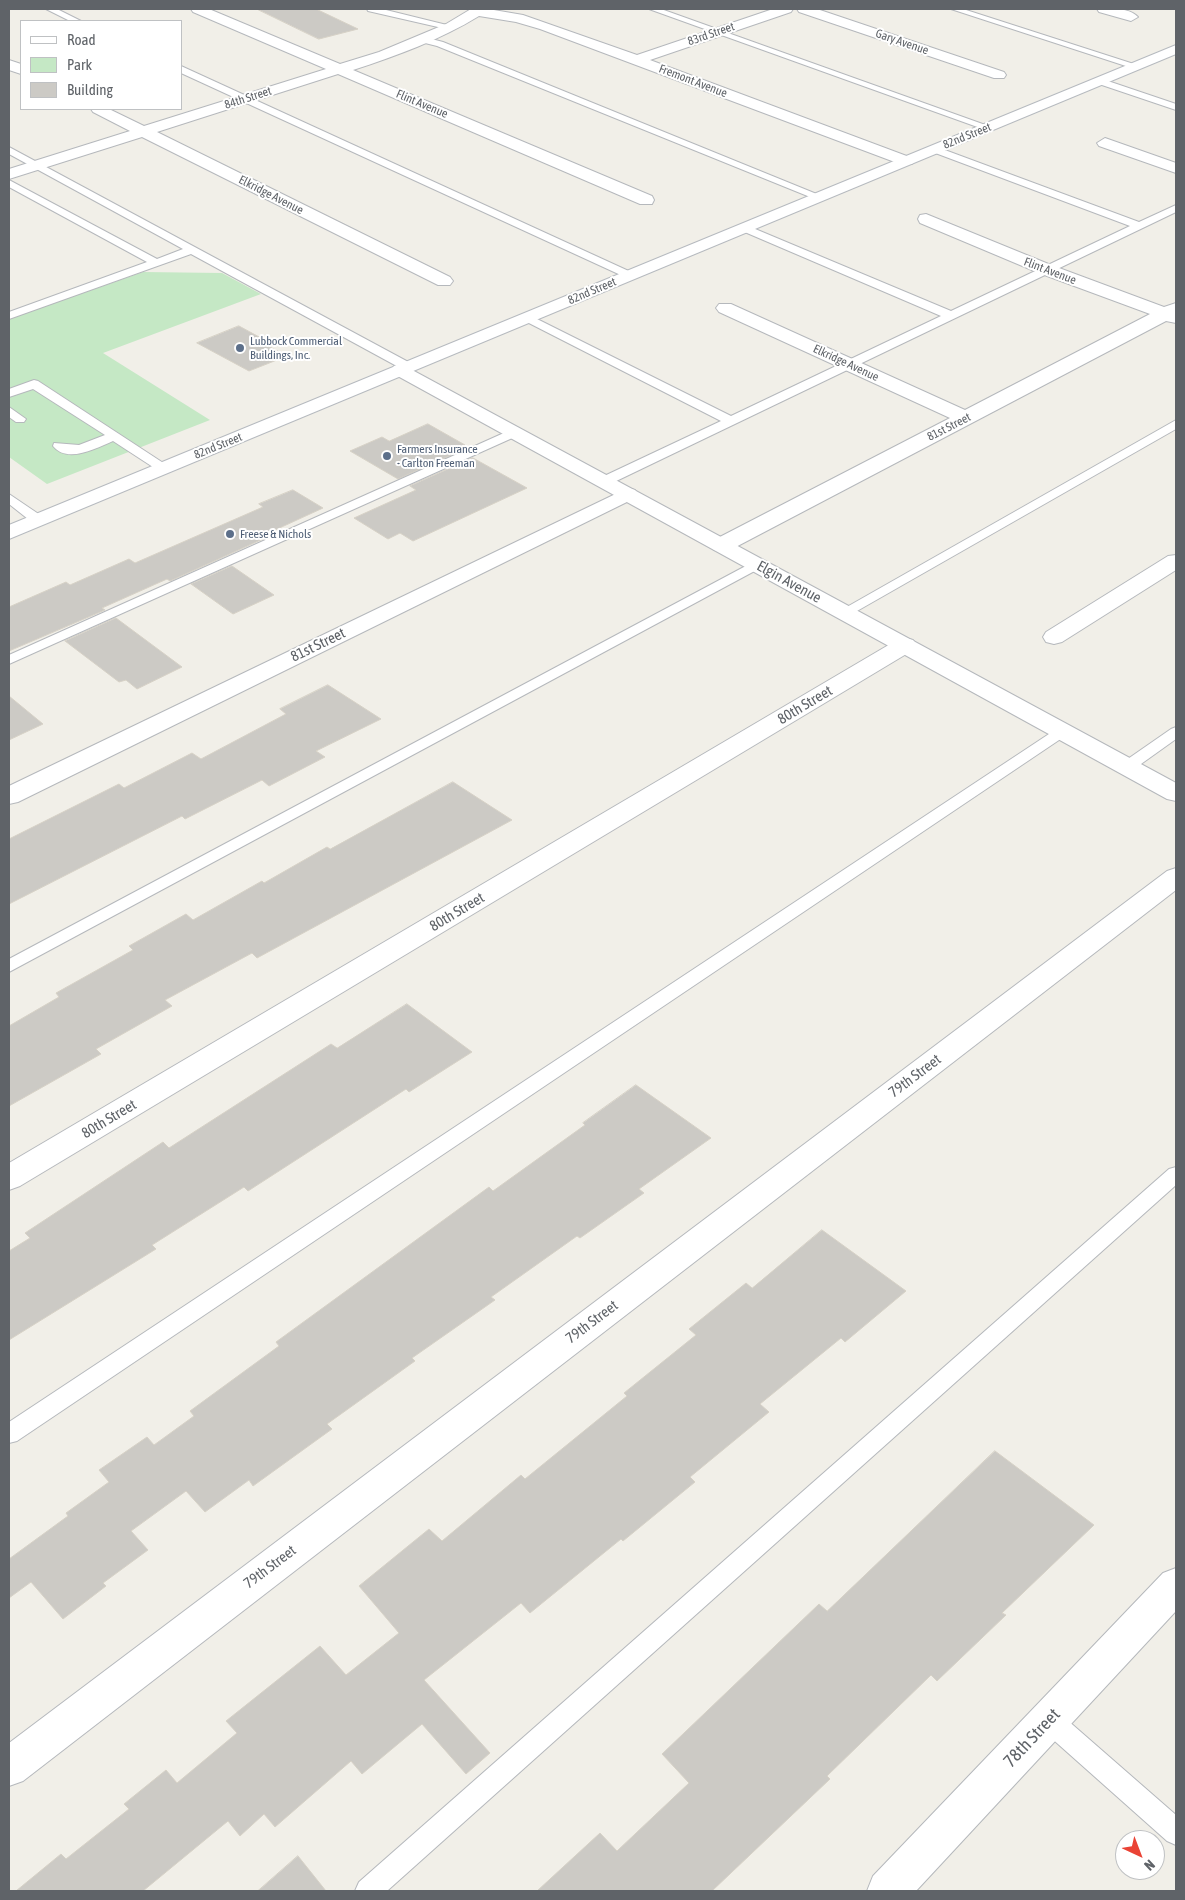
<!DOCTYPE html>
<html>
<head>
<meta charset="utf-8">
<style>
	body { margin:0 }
	#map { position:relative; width:1185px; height:1900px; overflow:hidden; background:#f1efe8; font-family:"Asap Condensed",sans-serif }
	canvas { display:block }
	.frame { position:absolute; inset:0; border:10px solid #5f6368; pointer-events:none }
	.legend { position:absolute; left:20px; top:20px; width:162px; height:90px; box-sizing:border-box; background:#fff; border:1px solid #bfc1c3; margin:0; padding:6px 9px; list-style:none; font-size:15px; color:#5f6368 }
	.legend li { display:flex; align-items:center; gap:10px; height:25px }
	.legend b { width:25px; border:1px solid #bfc1c3 }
	.north { position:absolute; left:1115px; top:1830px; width:50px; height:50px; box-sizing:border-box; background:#fff; border:1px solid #bfc1c3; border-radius:50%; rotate:137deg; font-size:14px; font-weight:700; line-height:20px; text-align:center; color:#5f6368 }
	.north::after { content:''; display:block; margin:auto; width:18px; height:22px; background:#ea4335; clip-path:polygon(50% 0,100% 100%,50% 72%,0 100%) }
</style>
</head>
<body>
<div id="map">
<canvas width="1185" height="1900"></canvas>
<div class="frame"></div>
<ul class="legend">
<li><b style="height:6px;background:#fff"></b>Road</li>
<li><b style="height:14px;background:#c5e8c5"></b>Park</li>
<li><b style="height:14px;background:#cccac5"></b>Building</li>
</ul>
<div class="north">N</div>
</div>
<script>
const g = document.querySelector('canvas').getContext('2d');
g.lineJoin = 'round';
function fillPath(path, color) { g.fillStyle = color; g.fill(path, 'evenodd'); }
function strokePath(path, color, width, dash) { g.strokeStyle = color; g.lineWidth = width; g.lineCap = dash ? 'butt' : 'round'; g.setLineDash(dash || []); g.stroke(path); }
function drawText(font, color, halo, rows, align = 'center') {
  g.font = font + ' "Asap Condensed",sans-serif'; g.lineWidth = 4; g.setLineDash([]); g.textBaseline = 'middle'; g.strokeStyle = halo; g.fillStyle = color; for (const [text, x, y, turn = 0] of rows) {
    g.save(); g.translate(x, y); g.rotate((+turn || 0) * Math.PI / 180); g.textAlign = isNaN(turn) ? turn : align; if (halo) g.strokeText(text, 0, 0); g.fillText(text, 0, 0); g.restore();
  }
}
const green = new Path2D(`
	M 143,272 L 222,273 L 261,294 L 103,353 L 210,420 L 47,484 L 9,457 L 9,319 Z`);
const building = new Path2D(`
	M 257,9 L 316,9 L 358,29 L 319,39 Z
	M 239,326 L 272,344 L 268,346 L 287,356 L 249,371 L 197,343 Z
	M 428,424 L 465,445 L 457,449 L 460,451 L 398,479 L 350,451 L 382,437 L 389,441 Z
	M 473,458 L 527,488 L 413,541 L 400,533 L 388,539 L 354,518 L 416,490 L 410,486 Z
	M 293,490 L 323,508 L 262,536 L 265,538 L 170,581 L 167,579 L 102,608 L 105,610 L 9,651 L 9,607 L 66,582 L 70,585 L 129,559 L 135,563 L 263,507 L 259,504 Z
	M 232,566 L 274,595 L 233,614 L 191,584 Z
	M 116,618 L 182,667 L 137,689 L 126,680 L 119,682 L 65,641 Z
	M 328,685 L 381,719 L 316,751 L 325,757 L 269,786 L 262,780 L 185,819 L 182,816 L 9,904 L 9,839 L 119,784 L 124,788 L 192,753 L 201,759 L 286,714 L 280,709 Z
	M 9,696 L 43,724 L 9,740 Z
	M 453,782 L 512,820 L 257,958 L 252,953 L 165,1000 L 172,1006 L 96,1049 L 101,1054 L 9,1106 L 9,1026 L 59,997 L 56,993 L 133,950 L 129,946 L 186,914 L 193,920 L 262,881 L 264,883 L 327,847 L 330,849 Z
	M 407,1004 L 472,1052 L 409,1092 L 406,1089 L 248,1191 L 244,1187 L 152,1245 L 156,1249 L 9,1340 L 9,1251 L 30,1238 L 25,1233 L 163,1142 L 169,1148 L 331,1044 L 337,1048 Z
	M 636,1085 L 711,1138 L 639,1189 L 644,1193 L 580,1238 L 577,1236 L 491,1297 L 495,1300 L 412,1358 L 415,1361 L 327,1424 L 332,1429 L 253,1486 L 249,1480 L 205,1512 L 186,1491 L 131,1531 L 148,1550 L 103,1583 L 106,1586 L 63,1619 L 31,1582 L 9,1598 L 9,1559 L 68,1516 L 66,1513 L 109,1482 L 99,1470 L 147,1437 L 154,1445 L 194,1416 L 190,1411 L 279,1346 L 276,1342 L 489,1187 L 493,1191 L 585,1125 L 583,1123 Z
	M 822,1230 L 906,1291 L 845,1342 L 841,1338 L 760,1404 L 769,1412 L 690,1477 L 695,1482 L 623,1541 L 621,1539 L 530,1613 L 521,1603 L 424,1680 L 490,1753 L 466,1774 L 422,1724 L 362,1774 L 351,1761 L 275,1827 L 264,1814 L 240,1836 L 228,1821 L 143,1891 L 16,1891 L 61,1854 L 66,1859 L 129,1809 L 124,1804 L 166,1770 L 177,1783 L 237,1733 L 226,1721 L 320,1646 L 346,1675 L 399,1633 L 359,1586 L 429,1529 L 442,1541 L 521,1475 L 525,1479 L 627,1396 L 624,1393 L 696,1335 L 689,1329 L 746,1283 L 752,1288 Z
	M 995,1451 L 1094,1525 L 1002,1613 L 1006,1615 L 937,1681 L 931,1675 L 827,1776 L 830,1779 L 712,1891 L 537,1891 L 600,1833 L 617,1851 L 689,1783 L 662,1754 L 819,1604 L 827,1611 Z
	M 298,1856 L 326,1891 L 258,1891 Z`);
const service = new Path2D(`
	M 46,9 L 57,9 L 81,21 L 70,21 Z
	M 367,9 L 382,9 L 455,27 L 451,30 L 368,11 Z
	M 649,9 L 661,9 L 991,127 L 983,129 Z
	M 951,9 L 963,9 L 1140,66 L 1132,68 Z
	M 424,37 L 443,42 L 824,197 L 823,199 L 815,199 L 437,46 L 421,42 L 419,40 Z
	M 181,66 L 633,273 L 635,275 L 633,277 L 625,277 L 181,73 Z
	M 1099,78 L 1176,104 L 1176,110 L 1096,83 L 1096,79 Z
	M 934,146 L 1139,222 L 1176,205 L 1176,212 L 610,484 L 600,484 L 598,481 L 600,478 L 721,421 L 523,320 L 523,316 L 531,316 L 731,416 L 941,316 L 740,230 L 740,226 L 748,226 L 951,311 L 1130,226 L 930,151 L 929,149 Z
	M 9,147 L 412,364 L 414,367 L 408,371 L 404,370 L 191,254 L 9,319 L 9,312 L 147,262 L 9,187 L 9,180 L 157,259 L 183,249 L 9,154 Z
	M 34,380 L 38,381 L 171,468 L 169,471 L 159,471 L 113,441 C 97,448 67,464 53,446 L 54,443 L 79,445 L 105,435 L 33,389 L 9,397 L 9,389 Z
	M 9,407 L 26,419 L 24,422 L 16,422 L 9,417 Z
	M 1176,420 L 1176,429 L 850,615 L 845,616 L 838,612 Z
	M 515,428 L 521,432 L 519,435 L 9,664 L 9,655 Z
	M 9,494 L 43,517 L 45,520 L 43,523 L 33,523 L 9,504 Z
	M 757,560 L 762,561 L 764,564 L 762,567 L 9,972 L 9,959 Z
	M 1063,726 L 1068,728 L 1071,731 L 1068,734 L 17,1441 L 9,1443 L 9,1422 L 1058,728 Z
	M 1176,727 L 1176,739 L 1134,769 L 1122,769 L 1120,766 L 1122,763 L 1171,729 Z
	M 1176,1167 L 1176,1185 L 387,1891 L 355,1891 L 359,1882 L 1169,1169 Z
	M 1049,1708 L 1058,1712 L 1176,1815 L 1176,1845 L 1167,1841 L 1040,1728 L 1037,1720 L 1040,1712 Z`);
const minor = new Path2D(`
	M 191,9 L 209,9 L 340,64 L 379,52 L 446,24 L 471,9 L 488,9 L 523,15 L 637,55 L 773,9 L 793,9 L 791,12 L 650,60 L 912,158 L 914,161 L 912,164 L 900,164 L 540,29 L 516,22 L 479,16 C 440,40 396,56 353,70 L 652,196 L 654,200 L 652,204 L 640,204 L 338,74 L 157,132 L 450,277 L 453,281 L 450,285 L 438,285 L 142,137 L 9,179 L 9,169 L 130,131 L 93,112 L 91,109 L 109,109 L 144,126 L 326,69 L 193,12 Z
	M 797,9 L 817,9 L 1004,72 L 1006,75 L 1004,78 L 994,78 L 799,12 Z
	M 1097,9 C 1109,8 1129,7 1138,17 L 1131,21 L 1099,12 Z
	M 9,60 L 21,64 L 21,74 L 9,70 Z
	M 1105,138 L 1176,163 L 1176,173 L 1099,146 L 1097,143 Z
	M 926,214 L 1051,265 L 1164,307 L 1176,303 L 1176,323 L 1166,321 L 730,550 L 722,551 L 714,550 L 711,545 L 714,540 L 950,418 L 719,312 L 716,308 L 719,304 L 731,304 L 965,410 L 1150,314 L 1039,273 L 920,223 L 918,219 L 920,215 Z
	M 628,488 L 635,490 L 638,494 L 635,498 L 18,802 L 9,804 L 9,786 Z
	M 1176,555 L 1176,570 L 1062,642 L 1054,644 L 1046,642 L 1043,637 L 1046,632 L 1168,556 Z
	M 905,638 L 913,640 L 917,645 L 913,650 L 20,1186 L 9,1190 L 9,1163 L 897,640 Z
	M 1176,868 L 1176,890 L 23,1781 L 9,1786 L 9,1743 L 1167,871 Z`);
const tertiary = new Path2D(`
	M 401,364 L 1176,783 L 1176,801 L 1167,799 L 394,374 L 391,370 L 394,366 Z
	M 1176,1568 L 1176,1611 L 916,1891 L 867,1891 L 873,1876 L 1163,1573 Z`);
const secondary = new Path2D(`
	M 1176,45 L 1176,54 L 9,539 L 9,525 Z`);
const markers = [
	[240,348,5,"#5c6f8a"],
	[387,456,5,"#5c6f8a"],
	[230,534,5,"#5c6f8a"]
];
const farStreetnames = [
	["83rd Street",711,34,-19],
	["Gary Avenue",902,42,19],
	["Fremont Avenue",693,81,21],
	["84th Street",248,98,-18],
	["Flint Avenue",422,104,23],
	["82nd Street",967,136,-22],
	["Elkridge Avenue",271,195,27],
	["Flint Avenue",1050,271,21],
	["82nd Street",592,291,-23],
	["Elkridge Avenue",846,363,25],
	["81st Street",949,427,-27],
	["82nd Street",218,446,-22]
];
const farServicenames = [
	["Lubbock Commercial",250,341],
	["Buildings, Inc.",250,355],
	["Farmers Insurance",397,449],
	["- Carlton Freeman",397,463],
	["Freese & Nichols",240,534]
];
const streetNames = [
	["Elgin Avenue",789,582,29],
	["81st Street",318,645,-26],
	["80th Street",805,705,-31],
	["80th Street",457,912,-31],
	["79th Street",915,1076,-37],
	["80th Street",109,1119,-31],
	["79th Street",592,1322,-37],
	["79th Street",270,1567,-37]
];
const nearStreetnames = [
	["78th Street",1032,1738,-47]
];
fillPath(green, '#c5e8c5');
fillPath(building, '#cccac5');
strokePath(building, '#d6d1c6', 1);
strokePath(service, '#b5b8bc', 2);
strokePath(minor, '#b5b8bc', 2);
strokePath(tertiary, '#b5b8bc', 2);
strokePath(secondary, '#b6babf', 2);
fillPath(service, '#fff');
fillPath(minor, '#fff');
fillPath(tertiary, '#fff');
fillPath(secondary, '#fff');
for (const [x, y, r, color] of markers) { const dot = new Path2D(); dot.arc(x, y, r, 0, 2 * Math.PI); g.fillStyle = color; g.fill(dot); strokePath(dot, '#fff', 2); }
drawText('12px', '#5f6368', '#fff', farStreetnames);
drawText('12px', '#4e5e75', '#fff', farServicenames, 'left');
drawText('15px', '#5f6368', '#fff', streetNames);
drawText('18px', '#5f6368', '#fff', nearStreetnames);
</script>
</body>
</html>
